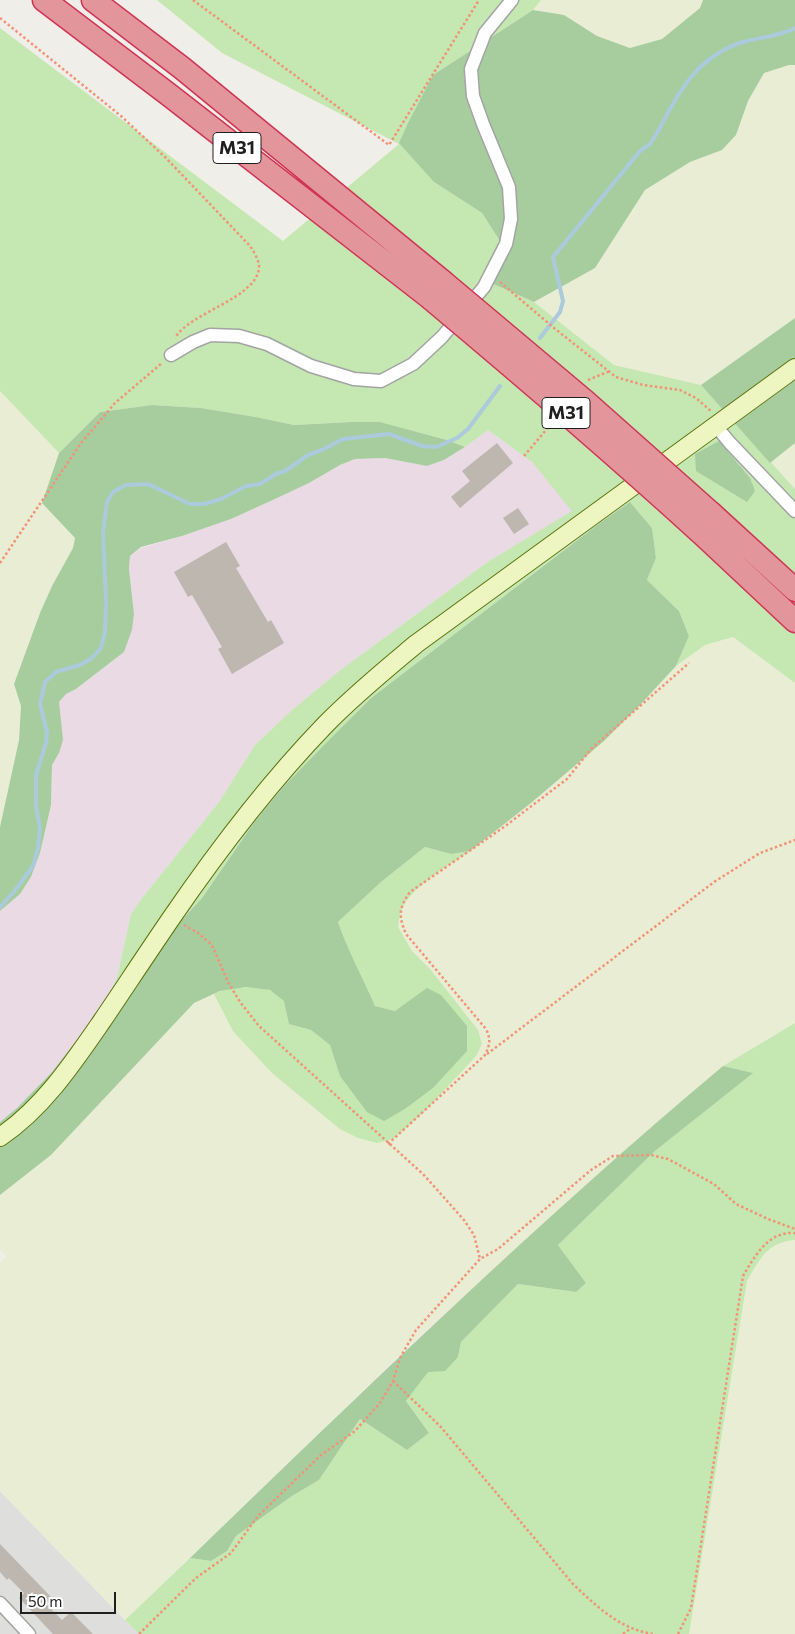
<!DOCTYPE html>
<html>
<head>
<meta charset="utf-8">
<style>
	body { margin:0 }
	#map { position:relative; width:795px; height:1634px; overflow:hidden; background:#f0eee8; font-family:Commissioner,sans-serif }
	canvas { display:block }
	.scale { position:absolute; left:20px; top:1592px; width:96px; height:22px; box-sizing:border-box; border:2px solid #202020; border-top:0; padding-left:6px; font-size:15px; line-height:18px; white-space:nowrap; color:#202020; -webkit-text-stroke:4px #fff; paint-order:stroke }
</style>
</head>
<body>
<div id="map">
<canvas width="795" height="1634"></canvas>
<div class="scale">50 m</div>
</div>
<script>
const g = document.querySelector('canvas').getContext('2d');
g.lineJoin = 'round';
function fillPath(path, color) { g.fillStyle = color; g.fill(path, 'evenodd'); }
function strokePath(path, color, width, dash) { g.strokeStyle = color; g.lineWidth = width; g.lineCap = dash ? 'butt' : 'round'; g.setLineDash(dash || []); g.stroke(path); }
function drawText(font, color, halo, rows, align = 'center') {
  g.font = font + ' Commissioner,sans-serif'; g.lineWidth = 4; g.setLineDash([]); g.textBaseline = 'middle'; g.strokeStyle = halo; g.fillStyle = color; for (const [text, x, y, turn = 0] of rows) {
    g.save(); g.translate(x, y); g.rotate((+turn || 0) * Math.PI / 180); g.textAlign = isNaN(turn) ? turn : align; if (halo) g.strokeText(text, 0, 0); g.fillText(text, 0, 0); g.restore();
  }
}
const residential = new Path2D(`
	M 0,1491 L 125,1620 L 139,1634 L 0,1634 Z`);
const industrial = new Path2D(`
	M 488,430 L 532,462 L 573,511 L 489,561 L 339,671 L 292,710 L 255,745 L 219,802 L 139,902 L 131,914 L 117,978 L 106,1002 L 52,1072 L 17,1108 L 0,1122 L 0,911 L 20,894 L 31,877 L 40,853 L 51,805 L 52,765 L 59,753 L 59,702 L 66,694 L 76,689 L 124,652 L 132,630 L 134,614 L 129,569 L 130,556 L 141,548 L 182,536 L 231,519 L 275,499 L 309,483 L 340,465 L 355,459 L 385,458 L 427,466 L 444,460 L 458,452 Z`);
const farmland = new Path2D(`
	M 541,0 L 703,0 L 700,8 L 662,39 L 630,48 L 597,36 L 563,15 L 533,10 Z
	M 789,65 L 795,65 L 795,318 L 701,385 L 614,365 L 534,302 L 595,268 L 645,190 L 690,162 L 722,150 L 736,135 L 748,101 L 764,73 Z
	M 0,391 L 59,453 L 42,503 L 75,538 L 73,548 L 52,586 L 40,613 L 14,684 L 21,706 L 19,740 L 0,827 Z
	M 795,443 L 795,489 L 770,463 Z
	M 733,637 L 795,683 L 795,1023 L 723,1066 L 589,1183 L 408,1347 L 125,1620 L 0,1491 L 0,1263 L 6,1256 L 0,1250 L 0,1195 L 51,1155 L 194,1003 L 220,991 L 346,945 L 451,854 L 470,851 L 531,803 L 604,741 L 641,704 L 676,666 L 705,645 Z
	M 795,1240 L 795,1634 L 689,1634 L 747,1281 L 757,1263 L 769,1248 L 782,1241 Z`);
const grass = new Path2D(`
	M 157,0 L 541,0 L 533,10 L 433,75 L 434,182 L 482,213 L 505,249 L 491,283 L 534,302 L 614,365 L 701,385 L 795,489 L 795,683 L 733,637 L 705,645 L 676,666 L 689,636 L 679,611 L 647,580 L 656,558 L 652,528 L 630,502 L 601,522 L 371,698 L 284,786 L 255,821 L 202,898 L 106,1002 L 117,978 L 131,914 L 139,902 L 219,802 L 255,745 L 292,710 L 339,671 L 489,561 L 572,511 L 532,462 L 488,430 L 465,447 L 447,440 L 380,422 L 351,422 L 294,425 L 256,417 L 201,408 L 152,405 L 100,412 L 59,453 L 0,391 L 0,28 L 283,241 L 399,144 L 222,53 Z
	M 425,847 L 451,854 L 470,851 C 449,865 410,887 401,911 C 399,916 399,922 398,927 L 412,951 L 430,969 L 478,1030 L 482,1044 L 476,1056 L 424,1112 L 393,1139 L 377,1143 L 358,1138 L 340,1129 L 272,1073 L 233,1031 L 214,994 C 231,986 272,982 284,1001 C 288,1006 288,1017 290,1024 L 311,1030 L 330,1045 L 340,1076 L 384,1120 L 405,1109 L 433,1088 L 395,1011 L 375,1006 C 363,978 348,951 338,922 L 381,882 Z
	M 795,1023 L 795,1240 C 767,1242 760,1259 747,1281 L 689,1634 L 139,1634 L 125,1620 L 190,1558 L 211,1561 L 227,1551 L 236,1536 L 292,1496 L 319,1480 L 360,1419 L 407,1450 L 429,1433 L 406,1401 L 428,1371 L 458,1357 L 461,1342 L 518,1284 L 575,1292 L 586,1283 L 558,1245 L 655,1151 L 752,1073 L 723,1066 Z`);
const forest = new Path2D(`
	M 703,0 L 795,0 L 795,65 L 789,65 L 764,73 L 748,101 L 736,135 L 722,150 L 690,162 L 645,190 L 595,268 L 534,302 L 491,283 L 505,249 L 482,213 L 434,182 L 399,143 L 408,123 L 433,75 L 533,10 L 564,15 L 597,36 L 630,48 L 662,39 L 700,8 Z
	M 795,318 L 795,443 L 770,463 L 701,385 Z
	M 152,405 L 201,408 L 256,417 L 294,425 L 351,422 L 380,422 L 447,440 L 465,447 L 444,460 L 427,466 L 385,458 L 355,459 L 340,465 L 309,483 L 275,499 L 231,519 L 182,536 L 141,547 L 130,556 L 129,569 L 134,614 L 132,630 L 124,652 L 76,689 L 66,694 L 59,702 L 63,740 L 59,753 L 52,765 L 51,805 L 40,853 L 31,877 L 20,894 L 0,911 L 0,827 L 19,740 L 21,706 L 14,684 L 40,613 L 52,586 L 73,548 L 75,538 L 42,503 L 59,453 L 100,412 Z
	M 719,441 L 750,478 L 755,491 L 747,502 L 696,471 L 695,454 Z
	M 630,502 L 652,528 L 656,558 L 647,580 L 679,611 L 689,636 L 676,666 L 641,704 L 604,741 L 531,803 L 470,851 L 451,854 L 425,847 L 381,882 L 338,922 C 348,951 363,978 375,1006 L 395,1011 L 427,988 L 441,995 L 467,1026 L 467,1051 L 433,1088 L 405,1109 L 384,1121 L 367,1112 L 340,1076 L 330,1045 L 311,1030 L 289,1024 L 284,1001 L 270,990 L 246,987 L 220,991 L 194,1003 L 51,1155 L 0,1195 L 0,1122 L 17,1108 L 52,1072 L 106,1002 L 202,898 L 255,821 L 284,786 L 327,742 L 371,698 L 601,522 Z
	M 723,1066 L 753,1073 L 655,1151 L 558,1245 L 586,1283 L 576,1292 L 518,1284 L 461,1342 L 458,1357 L 445,1371 L 428,1372 L 406,1401 L 429,1433 L 407,1450 L 360,1419 L 319,1480 L 292,1496 L 236,1536 L 227,1551 L 211,1561 L 190,1558 C 364,1390 538,1221 723,1066 Z`);
const stream = new Path2D(`
	M 540,338 L 560,312 L 563,301 L 553,257 L 640,151 L 650,144 L 656,135 C 678,94 695,57 743,42 C 760,37 779,37 795,28
	M 0,907 L 13,893 L 33,866 L 38,848 L 40,828 L 36,806 L 36,775 L 46,743 L 47,732 L 40,704 L 45,682 L 56,672 L 80,665 L 92,658 L 101,648 L 105,632 L 106,600 L 103,532 L 107,502 L 113,492 L 126,485 L 148,484 L 190,504 L 204,504 L 221,499 L 246,486 L 260,484 L 276,474 L 285,471 L 308,455 L 322,450 L 343,439 L 389,434 L 422,446 L 436,447 L 457,438 L 468,429 L 500,386`);
const building = new Path2D(`
	M 497,443 L 513,463 L 460,508 L 451,497 L 470,481 L 462,471 Z
	M 518,508 L 529,524 L 514,534 L 503,518 Z
	M 226,542 L 240,566 L 236,568 L 268,622 L 271,620 L 284,643 L 232,674 L 218,649 L 222,647 L 192,595 L 188,597 L 174,572 Z
	M 0,1544 L 52,1598 L 46,1604 L 62,1620 L 71,1612 L 93,1634 L 53,1634 L 19,1598 L 24,1593 L 9,1578 L 7,1580 L 0,1572 Z`);
const path = new Path2D(`
	M 193,0 L 389,145 L 479,0
	M 0,18 L 121,116 L 166,158 L 250,246 C 254,252 259,260 259,267 C 258,298 190,312 175,338
	M 500,282 L 554,328 L 616,377 L 643,385 L 680,390 L 696,398 L 712,412
	M 588,380 L 610,371
	M 524,456 L 552,423
	M 0,563 L 81,443 L 115,403 L 162,363
	M 184,925 L 198,933 L 212,945 L 228,982 L 240,1002 L 259,1026 L 423,1174 L 464,1220 L 474,1235 L 480,1259
	M 487,1054 L 714,882 L 760,853 L 795,840
	M 388,1144 L 485,1055 C 490,1045 491,1039 486,1029 L 406,934 C 398,915 399,908 410,892 L 504,827 L 567,779 L 591,749 L 689,663
	M 393,1381 L 440,1426 L 573,1584 C 596,1606 621,1630 654,1634
	M 139,1634 L 196,1578 L 231,1553 L 258,1516 L 321,1455 L 355,1431 L 380,1403 L 393,1381 L 400,1358 L 416,1330 L 480,1259 L 498,1249 L 591,1170 L 613,1156 L 651,1155 L 668,1159 L 714,1184 L 736,1204 L 768,1219 L 795,1229
	M 623,1634 L 630,1629
	M 678,1634 L 691,1608 L 743,1276 C 755,1256 768,1231 795,1233`);
const street = new Path2D(`
	M 171,355 L 193,342 L 210,335 L 239,336 L 267,344 L 311,366 L 354,379 L 381,381 L 413,364 L 442,337 L 484,287 L 506,244 L 511,219 L 509,187 L 483,124 L 473,96 L 471,69 L 485,33 L 512,0
	M 716,426 L 730,443 L 795,511
	M 0,1603 L 29,1634`);
const secondary = new Path2D(`
	M 0,1137 C 43,1108 73,1063 102,1021 C 125,987 148,952 172,917 C 218,850 268,784 325,725 C 353,696 385,670 416,644 L 795,368`);
const highway = new Path2D(`
	M 44,0 L 168,94 L 429,297
	M 93,0 L 182,68 L 442,281
	M 712,514 L 795,590
	M 700,532 L 795,621`);
const highwayBridge = new Path2D(`
	M 442,281 L 586,402 L 712,514
	M 429,297 C 521,374 612,452 700,532`);
const shields = [
	[237,148,48],
	[566,413,48]
];
const shieldNames = [
	["M31",237,148],
	["M31",566,413]
];
fillPath(residential, '#dededd');
fillPath(industrial, '#e9dae4');
fillPath(farmland, '#e9edd4');
fillPath(grass, '#c5e7b1');
fillPath(forest, '#a7cd9f');
strokePath(stream, '#abcadb', 4);
fillPath(building, '#bdb7b0');
strokePath(street, '#a4a4a4', 15);
strokePath(secondary, '#5b730c', 20);
strokePath(highway, '#d03355', 25);
strokePath(path, '#f19378', 2.5, [2.5, 2.5]);
strokePath(street, '#fff', 12);
strokePath(secondary, '#edf6c0', 18);
strokePath(highway, '#e2959a', 22);
strokePath(highwayBridge, '#d03355', 25, []);
strokePath(highwayBridge, '#e2959a', 22);
for (const [x, y, w] of shields) { const box = new Path2D(); box.roundRect(x - w / 2, y - 15.5, w, 31, 4); g.fillStyle = '#fff'; g.fill(box); strokePath(box, '#202020', 1); }
drawText('bold 18px', '#202020', null, shieldNames);
</script>
</body>
</html>
